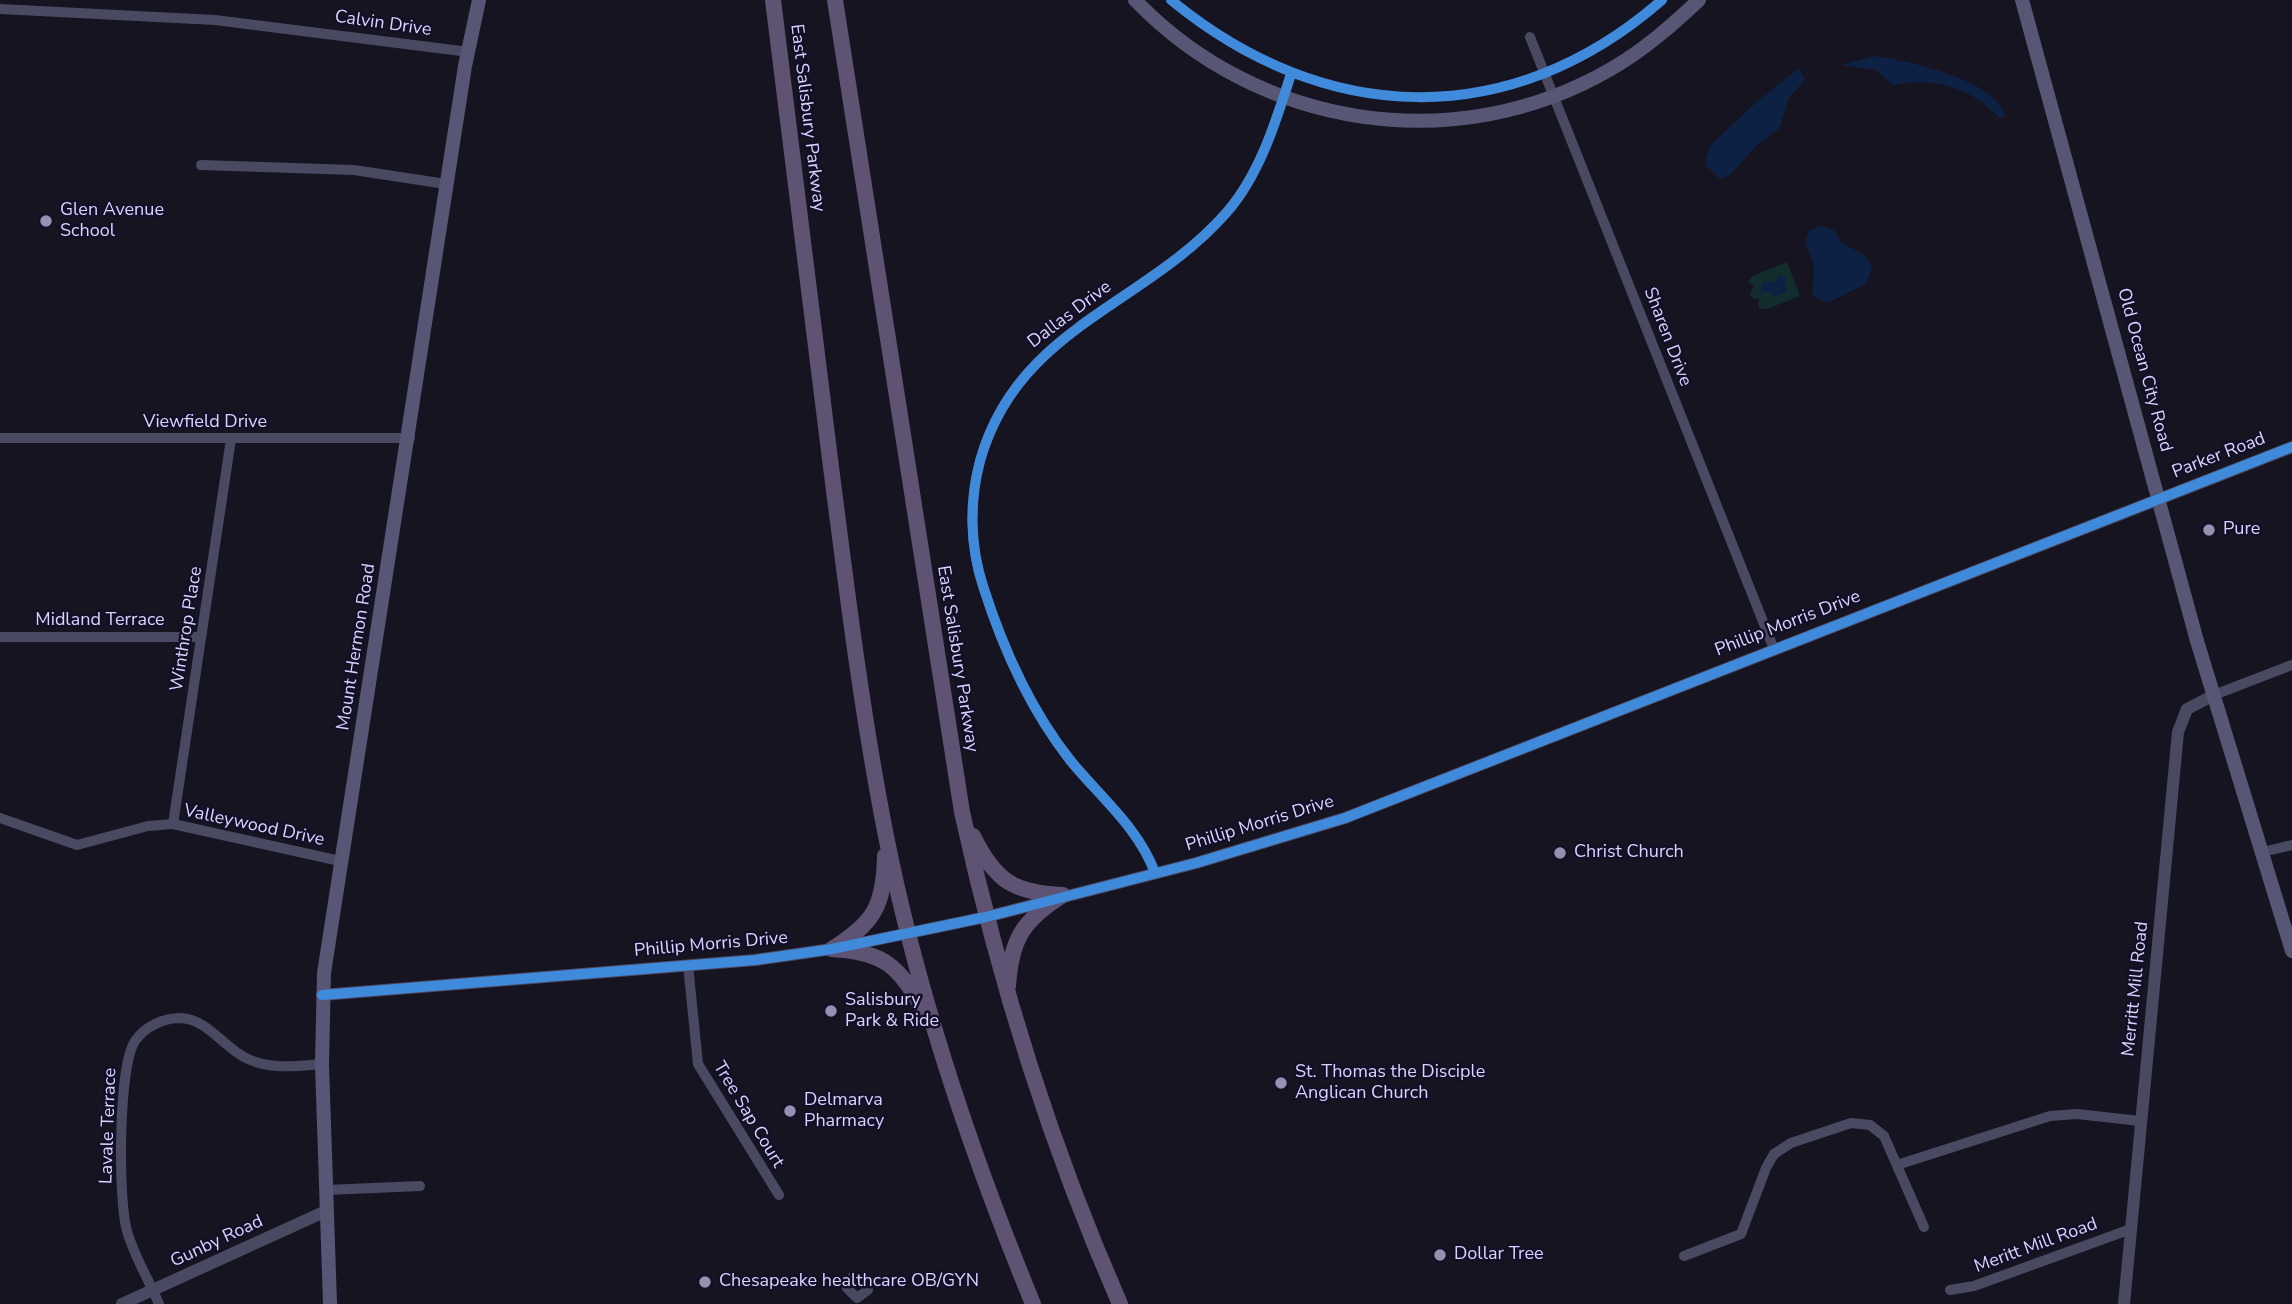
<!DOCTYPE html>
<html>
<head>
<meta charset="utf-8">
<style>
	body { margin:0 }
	canvas { display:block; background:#161421 }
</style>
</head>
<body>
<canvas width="2292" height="1304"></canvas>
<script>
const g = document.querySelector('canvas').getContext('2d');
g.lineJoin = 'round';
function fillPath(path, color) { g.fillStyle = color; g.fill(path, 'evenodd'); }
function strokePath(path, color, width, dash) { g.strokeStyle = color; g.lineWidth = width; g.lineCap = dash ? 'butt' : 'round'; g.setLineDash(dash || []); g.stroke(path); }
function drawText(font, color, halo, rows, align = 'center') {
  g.font = font + ' "Nunito Sans",sans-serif'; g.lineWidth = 5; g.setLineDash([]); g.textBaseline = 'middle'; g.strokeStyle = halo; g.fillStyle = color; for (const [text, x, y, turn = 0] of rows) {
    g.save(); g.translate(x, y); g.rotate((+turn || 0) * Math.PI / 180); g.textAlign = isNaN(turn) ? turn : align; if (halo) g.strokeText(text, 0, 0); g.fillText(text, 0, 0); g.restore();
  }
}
const green = new Path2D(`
	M 1787,262 L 1800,296 L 1767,309 L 1758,308 L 1759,299 L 1752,298 L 1750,293 L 1754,287 L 1748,281 L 1753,276 Z`);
const water = new Path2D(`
	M 1874,56 C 1907,61 1997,79 2005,117 L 1999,118 C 1972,87 1932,77 1893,85 L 1876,70 L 1842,65 Z
	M 1799,68 L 1805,80 L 1789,98 L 1779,129 L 1757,145 L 1729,176 L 1720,179 L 1705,165 L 1710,146 L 1752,106 Z
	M 1820,226 L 1834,230 L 1842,243 L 1864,255 L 1872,267 L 1866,284 L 1827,303 L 1813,296 L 1814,264 L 1805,242 L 1810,230 Z
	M 1780,275 L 1785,278 L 1787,292 L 1776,296 L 1768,291 L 1760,294 L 1763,282 L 1774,283 Z`);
const minor = new Path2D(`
	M 0,9 L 215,20 L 469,52
	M 1530,37 L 1774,649
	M 201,165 L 354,170 L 446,184
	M 0,438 L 410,438
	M 0,637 L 201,637
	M 2214,695 L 2292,665
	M 0,818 L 77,845 L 148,826 L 173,824 L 340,861
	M 173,824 L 231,439
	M 2262,852 L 2292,845
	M 1155,873 C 1139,828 1099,796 1070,760 C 1029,708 1003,649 983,586 C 970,546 969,502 980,461 C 1017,327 1145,306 1227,212 C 1260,174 1276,121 1291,74
	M 688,965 L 698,1064 L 779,1195
	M 1897,1165 L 2050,1116 L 2077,1114 L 2140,1121
	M 327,1190 L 420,1186
	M 1684,1256 L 1741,1234 L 1766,1168 L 1774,1154 L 1791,1143 L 1851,1123 L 1870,1125 L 1884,1136 L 1924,1227
	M 853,1276 L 847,1288 L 857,1298 L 868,1290 L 867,1280
	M 1950,1290 L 1974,1286 L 2131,1229
	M 159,1304 C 149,1280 134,1256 127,1231 C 118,1199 118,1067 135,1041 C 145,1026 164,1018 181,1018 C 210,1020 224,1049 248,1059 C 272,1070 297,1066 322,1064`);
const tertiary = new Path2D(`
	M 322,995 L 755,960 L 832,949 L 986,917 L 1196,863 L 1345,818 L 2292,447
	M 122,1304 L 326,1211
	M 2124,1304 L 2178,732 L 2187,709 L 2214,695`);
const secondary = new Path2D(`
	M 1135,0 C 1259,129 1456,159 1611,69 C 1644,50 1671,26 1699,0
	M 2022,0 L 2197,641 L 2292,951
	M 330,1304 L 322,1064 L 324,973 L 465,66 L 479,0`);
const primary = new Path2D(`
	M 773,0 C 792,153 811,306 830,459 C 846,584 861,708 885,831 C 917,994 970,1151 1033,1304
	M 835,0 L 962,812 C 999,981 1050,1145 1120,1304
	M 973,836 C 995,881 1014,893 1063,895
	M 832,949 C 874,923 884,906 885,856
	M 832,949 C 885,953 896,964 923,1008
	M 1008,986 C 1011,939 1023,920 1063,895`);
const cycleway = new Path2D(`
	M 1171,0 C 1324,126 1510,133 1662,0
	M 1155,873 C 1139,828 1099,796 1070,760 C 1029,708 1003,649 983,586 C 970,546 969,502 980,461 C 1017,327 1145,306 1227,212 C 1260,174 1276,121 1291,74
	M 322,995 L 755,960 L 832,949 L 986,917 L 1196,863 L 1345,818 L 2292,447`);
const markers = [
	[46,221,7,"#9591b1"],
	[2209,530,7,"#9591b1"],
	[1560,853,7,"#9591b1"],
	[831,1011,7,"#9591b1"],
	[1281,1083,7,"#9591b1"],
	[790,1111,7,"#9591b1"],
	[1440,1255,7,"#9591b1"],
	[705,1282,7,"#9591b1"]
];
const streetNames = [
	["Calvin Drive",383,24,8],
	["East Salisbury Parkway",807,118,83],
	["Dallas Drive",1070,315,-37],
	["Sharen Drive",1667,337,69],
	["Old Ocean City Road",2144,370,75],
	["Viewfield Drive",205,423],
	["Parker Road",2219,456,-21],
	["Midland Terrace",100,621],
	["Phillip Morris Drive",1788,624,-21],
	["Winthrop Place",187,629,-81],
	["Mount Hermon Road",357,647,-81],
	["East Salisbury Parkway",957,659,81],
	["Phillip Morris Drive",1260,824,-17],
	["Valleywood Drive",254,826,12],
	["Phillip Morris Drive",711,945,-5],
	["Merritt Mill Road",2136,989,-84],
	["Tree Sap Court",748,1115,59],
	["Lavale Terrace",109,1126,-88],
	["Gunby Road",217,1242,-25],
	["Meritt Mill Road",2036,1246,-20]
];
const poiNames = [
	["Glen Avenue",60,211],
	["School",60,232],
	["Pure",2223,530],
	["Christ Church",1574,853],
	["Salisbury",845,1001],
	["Park & Ride",845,1022],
	["St. Thomas the Disciple",1295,1073],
	["Anglican Church",1295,1094],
	["Delmarva",804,1101],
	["Pharmacy",804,1122],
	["Dollar Tree",1454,1255],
	["Chesapeake healthcare OB/GYN",719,1282]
];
fillPath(green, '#132c2d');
fillPath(water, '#0d2144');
strokePath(minor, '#4a4962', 10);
strokePath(tertiary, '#4a4962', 12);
strokePath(secondary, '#575674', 14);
strokePath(primary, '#5e5373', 16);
strokePath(cycleway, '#408adc', 10);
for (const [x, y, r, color] of markers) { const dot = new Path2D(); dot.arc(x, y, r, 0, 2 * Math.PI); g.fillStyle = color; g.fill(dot); strokePath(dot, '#130f26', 2.5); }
drawText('18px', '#d9d4ff', '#130f26', streetNames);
drawText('18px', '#d9d4ff', '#130f26', poiNames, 'left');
</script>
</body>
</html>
